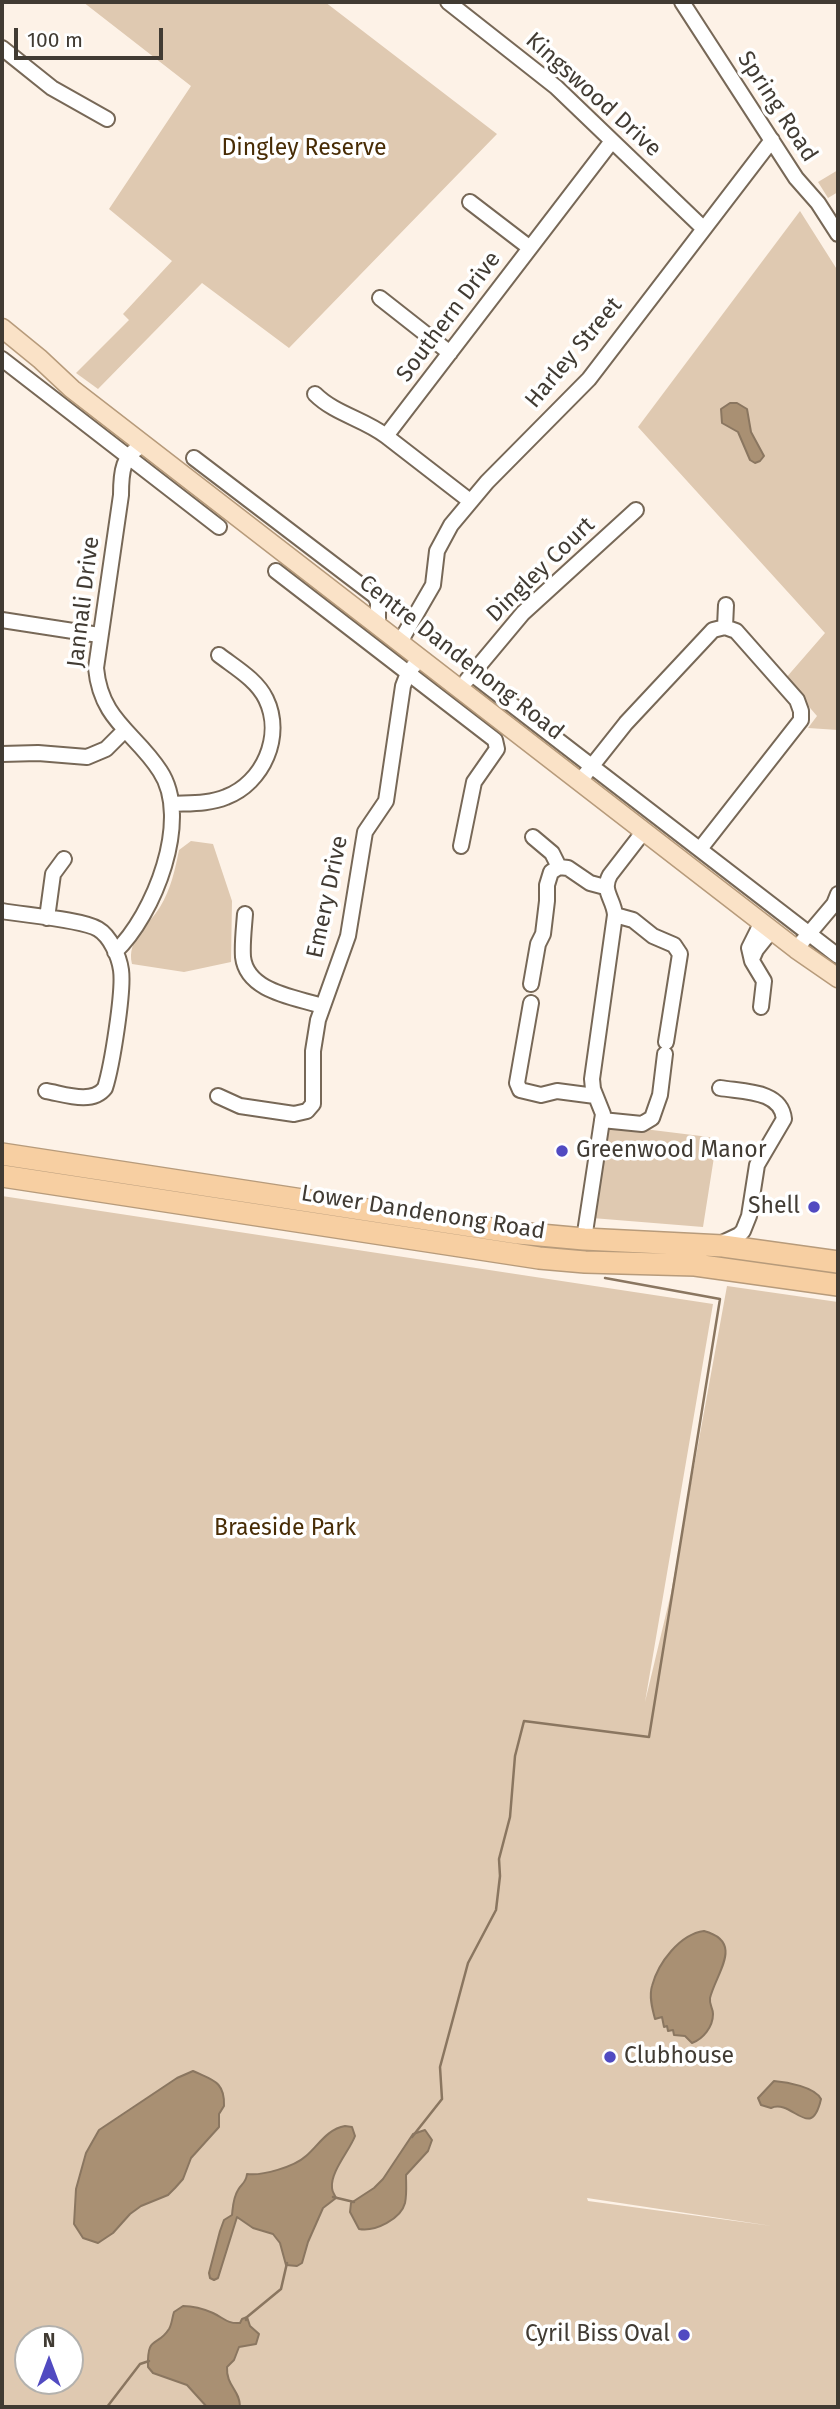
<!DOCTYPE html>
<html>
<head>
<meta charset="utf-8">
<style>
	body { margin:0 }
	#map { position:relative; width:840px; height:2409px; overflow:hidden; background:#fdf2e7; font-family:"Fira Sans",sans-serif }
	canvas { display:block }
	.frame { position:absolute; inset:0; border:4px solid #413b33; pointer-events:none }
	.north { position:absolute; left:14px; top:2325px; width:70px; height:70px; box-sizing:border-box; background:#fff; border:2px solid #b3b1ad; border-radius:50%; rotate:0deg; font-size:19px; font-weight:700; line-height:28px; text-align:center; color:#413b33 }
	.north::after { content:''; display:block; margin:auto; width:24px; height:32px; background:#514ac1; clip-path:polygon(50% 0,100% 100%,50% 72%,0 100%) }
	.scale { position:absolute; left:14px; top:28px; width:149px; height:32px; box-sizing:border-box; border:4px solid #413b33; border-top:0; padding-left:9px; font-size:21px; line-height:24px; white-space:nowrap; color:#413b33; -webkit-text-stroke:5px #fff; paint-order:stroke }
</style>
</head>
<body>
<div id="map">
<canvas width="840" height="2409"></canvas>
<div class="frame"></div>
<div class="north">N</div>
<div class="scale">100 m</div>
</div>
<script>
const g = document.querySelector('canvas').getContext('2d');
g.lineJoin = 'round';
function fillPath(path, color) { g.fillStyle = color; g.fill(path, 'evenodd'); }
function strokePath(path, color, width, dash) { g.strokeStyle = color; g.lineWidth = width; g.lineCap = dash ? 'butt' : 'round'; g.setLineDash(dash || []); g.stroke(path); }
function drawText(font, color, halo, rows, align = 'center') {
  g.font = font + ' "Fira Sans",sans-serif'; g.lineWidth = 7; g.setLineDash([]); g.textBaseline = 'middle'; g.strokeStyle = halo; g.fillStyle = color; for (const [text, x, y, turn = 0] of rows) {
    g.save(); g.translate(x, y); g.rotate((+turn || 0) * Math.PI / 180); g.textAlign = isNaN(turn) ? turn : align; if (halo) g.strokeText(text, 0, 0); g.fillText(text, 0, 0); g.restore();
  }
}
const green = new Path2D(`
	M 83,2 L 325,2 L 497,134 L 289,348 L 202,283 L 98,389 L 76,373 L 129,320 L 123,314 L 172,261 L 109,209 L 191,86 Z
	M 838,170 L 838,192 L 828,198 L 818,182 Z
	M 800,211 L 838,271 L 838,730 L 808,728 L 817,716 L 785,679 L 825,633 L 638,427 Z
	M 191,841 L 213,844 L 232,901 L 231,962 L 184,972 L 132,964 C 126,940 149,925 160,907 C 171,889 175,870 179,850 Z
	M 607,1127 L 636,1128 L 717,1138 L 703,1227 L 592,1218 Z
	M 2,1196 L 713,1304 L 645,1702 L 671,1593 L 727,1286 L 838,1302 L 838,2407 L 2,2407 ZM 587,2198 L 772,2226 L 588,2201 ZM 28,2339 L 70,2339 L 70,2381 L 28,2381 Z`);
const water = new Path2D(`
	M 730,403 L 737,403 L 747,409 L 751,432 L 764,456 L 760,461 L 755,463 L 750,460 L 738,432 L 722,423 L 721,409 Z
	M 704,1931 C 745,1942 716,1973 710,1998 C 709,2005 713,2008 713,2014 C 713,2027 703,2039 692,2043 L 685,2036 L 674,2035 L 673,2030 L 668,2031 L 667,2026 L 664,2027 L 662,2017 L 655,2019 C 652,2008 649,1996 652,1986 C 658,1963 680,1934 704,1931 Z
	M 193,2071 C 212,2080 225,2081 224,2106 L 219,2114 L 219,2127 L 191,2158 L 183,2179 L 175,2188 L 168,2195 L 141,2206 L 130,2214 L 113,2233 L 98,2243 L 83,2238 L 74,2224 L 76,2189 L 86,2153 L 99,2130 L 177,2078 Z
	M 774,2081 C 787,2082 815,2087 821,2099 C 811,2143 792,2098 771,2108 L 761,2105 L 758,2098 Z
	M 345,2126 L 352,2127 L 355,2136 C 350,2150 330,2172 332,2188 C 332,2192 335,2195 336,2198 L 323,2208 L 308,2242 L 302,2263 L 297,2266 L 286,2265 L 280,2243 L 273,2234 L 253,2228 L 237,2217 L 218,2278 L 214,2280 L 210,2278 L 209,2273 L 220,2231 L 224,2220 L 232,2215 C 233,2206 233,2198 238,2190 C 242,2183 246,2183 247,2174 C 262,2176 294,2167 306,2156 C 318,2146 327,2129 345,2126 Z
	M 425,2130 L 432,2140 L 428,2151 L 406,2175 C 406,2184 407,2194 405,2203 C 401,2219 375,2232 359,2229 L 350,2212 L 351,2203 L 374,2188 L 383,2179 L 413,2134 Z
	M 183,2306 C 193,2306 204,2309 213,2313 C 224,2318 227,2324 240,2323 L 242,2319 L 247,2317 L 250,2326 L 259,2334 L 256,2344 L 239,2347 L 234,2360 L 227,2367 C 226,2386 240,2390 240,2407 L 207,2407 L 187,2385 L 153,2373 L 148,2367 C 147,2334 157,2348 169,2329 C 172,2324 172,2318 174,2312 Z`);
const stream = new Path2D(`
	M 412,2137 L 442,2099 L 440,2067 L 468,1963 L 496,1910 L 500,1876 L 499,1859 L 510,1817 L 515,1756 L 524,1721 L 649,1737 L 720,1299 L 605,1278
	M 333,2197 L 354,2202
	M 246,2320 L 247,2317 L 281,2289 L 287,2263
	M 107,2407 L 140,2364 L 149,2361`);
const minor = new Path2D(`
	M 448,2 L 556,87 L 703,228
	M 682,2 L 796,178 L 818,203 L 838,234
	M 2,48 L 52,88 L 107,119
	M 470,202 L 530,248
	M 380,298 L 450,353
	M 2,359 L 219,527
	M 315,394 C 335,414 364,419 386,436
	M 194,458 L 375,596 L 378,602 L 378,625
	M 470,501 L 386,436 L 612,141
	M 276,571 L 495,740 L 497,749 L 474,782 L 461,846
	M 2,620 L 99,635
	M 725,627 L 726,605
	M 400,642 L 433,585 L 437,551 L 451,525 L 487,482 L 589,379 L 772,140
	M 472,674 L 838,956
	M 467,680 L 523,613 L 636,510
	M 2,754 L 38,753 L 87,757 L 106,749 L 124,731
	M 580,781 L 626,723 L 713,630 L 725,627 L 736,631 L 797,700 L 801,711 L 801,720 L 700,849
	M 172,804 C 190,803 209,804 226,797 C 263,783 284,736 266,699 C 257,680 236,668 219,655
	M 533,837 L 552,853 L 559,867
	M 2,911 C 23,915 81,919 98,929 C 110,936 119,956 121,970 C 124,991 112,1066 105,1088 C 92,1105 64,1094 46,1091
	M 245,914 C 244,928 242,943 243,957 C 247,992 295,997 322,1006
	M 615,915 L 633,920 L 653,936 L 674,945 L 680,954 L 666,1042
	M 47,918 L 53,874 L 64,859
	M 796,949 L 834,904 L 838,894
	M 115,952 C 154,915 192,819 160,771 C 135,732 101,721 96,668 L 121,495 C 121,473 122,453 145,445
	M 752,959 L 756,950 L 772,930
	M 531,984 L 538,944 L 543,934 L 547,901 L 547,885 L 551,872 L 559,867 L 568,868 L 590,883 L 605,887
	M 531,1003 L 517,1083 L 520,1090 L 541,1095 L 557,1091 L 595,1096
	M 761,1007 L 764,981 L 752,961 L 749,948 L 762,922
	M 218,1096 L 240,1106 L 294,1114 L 307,1111 L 313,1104 L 313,1051 L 318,1020 L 348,936 L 365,832 L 386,801 L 403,686 L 408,673 L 420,658
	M 602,1120 L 642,1124 L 652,1118 L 660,1095 L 665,1054
	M 584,1239 L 603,1114 L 593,1089 L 592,1079 L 615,915 C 614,899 601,891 610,875 L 644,831
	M 718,1245 L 739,1235 L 743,1231 L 749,1216 L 757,1165 L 784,1119 C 781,1090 743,1092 720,1088`);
const major = new Path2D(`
	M 2,328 L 40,359 L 72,389 L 796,949 L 838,978`);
const highway = new Path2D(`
	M 2,1154 L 518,1233 L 584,1239 L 723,1246 L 838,1262
	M 2,1176 L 539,1258 L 585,1262 L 695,1265 L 838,1285`);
const markers = [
	[562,1151,7,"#514ac1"],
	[814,1207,7,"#514ac1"],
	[610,2057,7,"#514ac1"],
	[684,2335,7,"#514ac1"]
];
const streetNames = [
	["Kingswood Drive",593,95,42],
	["Spring Road",777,107,57],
	["Southern Drive",449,317,-53],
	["Harley Street",574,353,-50],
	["Dingley Court",541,570,-44],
	["Jannali Drive",84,602,-83],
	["Centre Dandenong Road",461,658,38],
	["Emery Drive",328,897,-78],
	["Lower Dandenong Road",423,1213,9]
];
const parkNames = [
	["Dingley Reserve",304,149],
	["Braeside Park",285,1529]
];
const poiNames = [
	["Greenwood Manor",576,1151],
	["Shell",800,1207,"right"],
	["Clubhouse",624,2057],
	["Cyril Biss Oval",670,2335,"right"]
];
fillPath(green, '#dfc9b1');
fillPath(water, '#a99073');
strokePath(water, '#8a7660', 2);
strokePath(stream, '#8a7660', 2.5);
strokePath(minor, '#776857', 18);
strokePath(major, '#b79b7b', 21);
strokePath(highway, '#b79b7b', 24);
strokePath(minor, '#fff', 14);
strokePath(major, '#fae2c7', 18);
strokePath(highway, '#f7cfa2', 21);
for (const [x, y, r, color] of markers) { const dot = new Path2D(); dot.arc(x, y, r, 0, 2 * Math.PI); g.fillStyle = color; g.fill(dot); strokePath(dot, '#fff', 2.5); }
drawText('23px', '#413b33', '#fff', streetNames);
drawText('23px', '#482c05', '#fff', parkNames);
drawText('23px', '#413b33', '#fff', poiNames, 'left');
</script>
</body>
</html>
